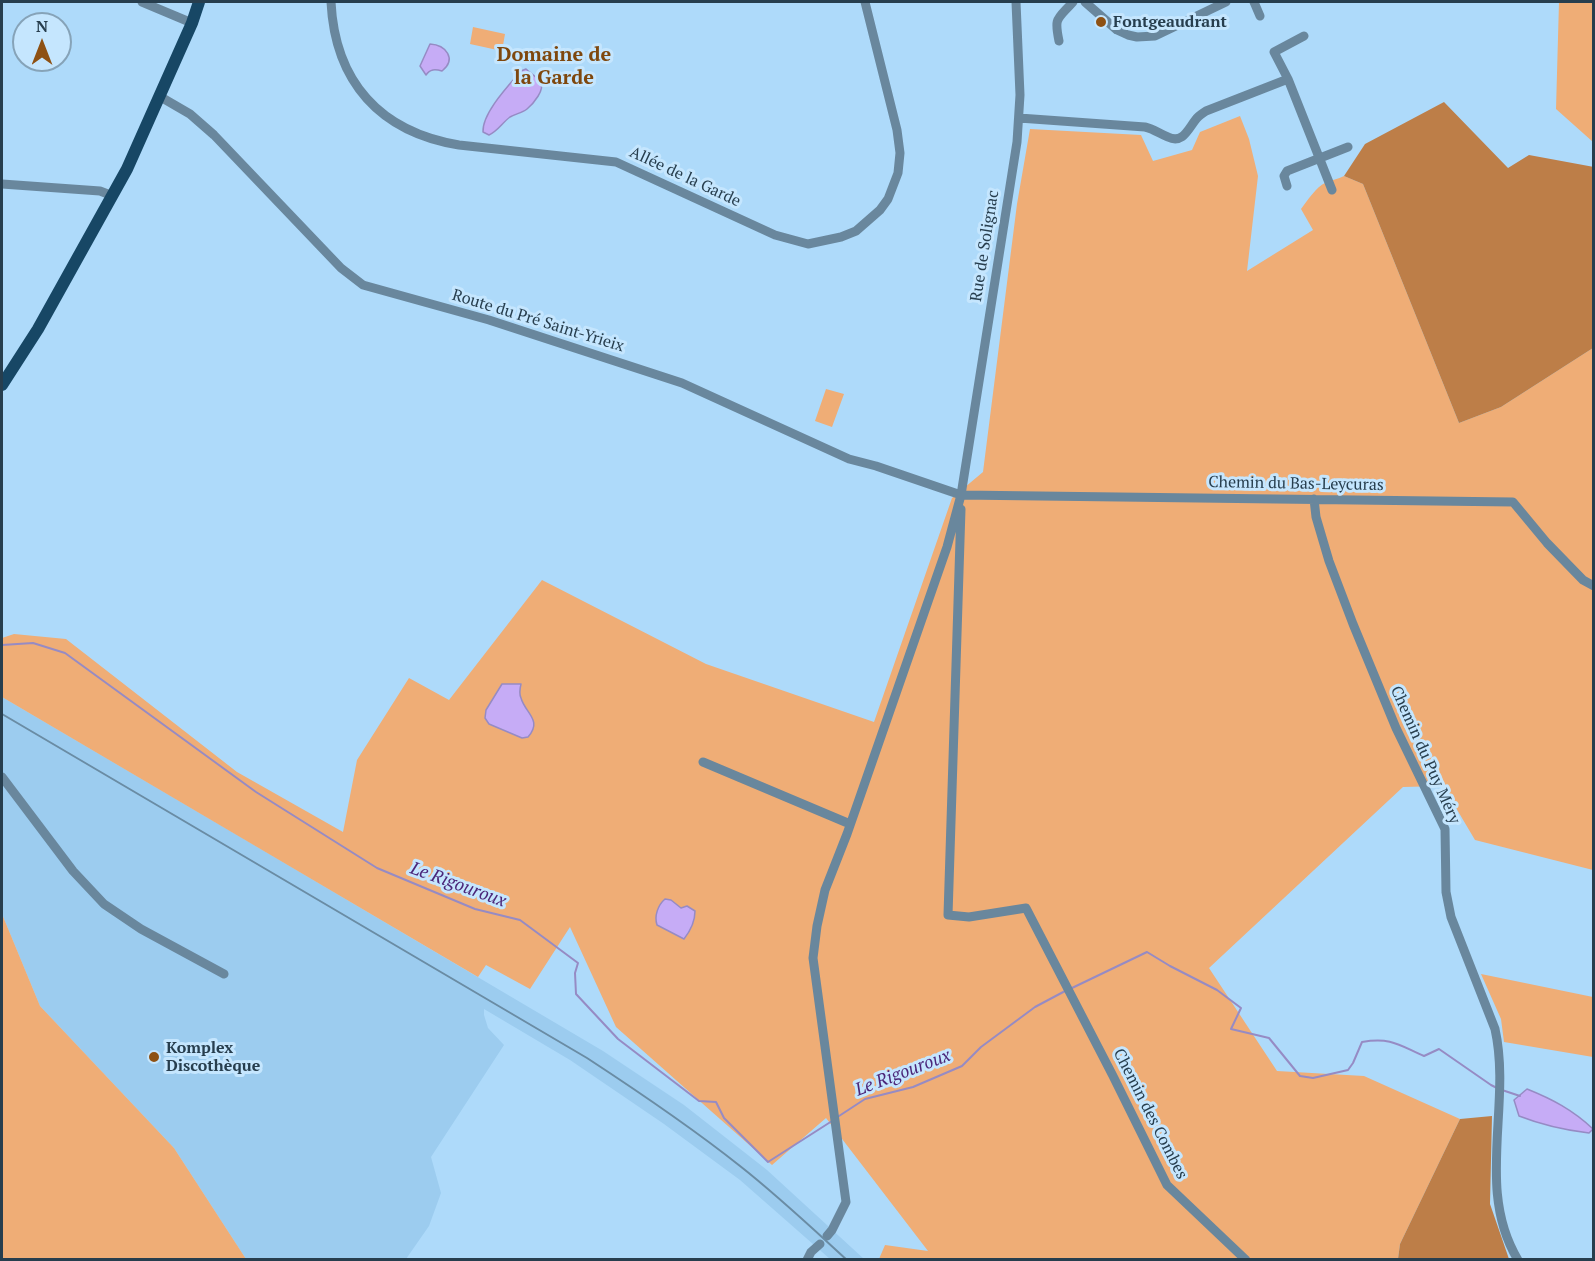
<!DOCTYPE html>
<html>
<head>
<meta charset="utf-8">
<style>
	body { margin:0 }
	#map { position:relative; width:1595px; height:1261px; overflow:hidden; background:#aedafa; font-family:"PT Serif",serif }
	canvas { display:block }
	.frame { position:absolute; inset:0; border:3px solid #273e4e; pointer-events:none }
	.north { position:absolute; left:12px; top:12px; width:60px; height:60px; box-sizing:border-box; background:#c5e6fe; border:2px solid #86a3b8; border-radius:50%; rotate:0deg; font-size:16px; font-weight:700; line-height:24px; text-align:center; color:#273e4e }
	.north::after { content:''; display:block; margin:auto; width:21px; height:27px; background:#8e5113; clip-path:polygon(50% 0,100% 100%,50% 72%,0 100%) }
</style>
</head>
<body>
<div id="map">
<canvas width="1595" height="1261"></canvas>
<div class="frame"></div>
<div class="north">N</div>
</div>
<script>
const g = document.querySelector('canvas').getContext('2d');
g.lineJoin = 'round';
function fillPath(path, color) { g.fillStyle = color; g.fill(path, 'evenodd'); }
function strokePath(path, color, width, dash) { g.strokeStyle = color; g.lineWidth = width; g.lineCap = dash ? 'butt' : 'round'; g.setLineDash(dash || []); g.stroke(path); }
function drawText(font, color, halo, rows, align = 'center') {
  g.font = font + ' "PT Serif",serif'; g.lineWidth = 6; g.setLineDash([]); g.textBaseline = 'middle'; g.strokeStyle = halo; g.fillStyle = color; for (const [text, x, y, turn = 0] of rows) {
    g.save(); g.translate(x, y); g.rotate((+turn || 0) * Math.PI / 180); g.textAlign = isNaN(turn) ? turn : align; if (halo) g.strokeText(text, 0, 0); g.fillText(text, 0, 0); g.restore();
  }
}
const built = new Path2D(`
	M 2,697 L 237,835 L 603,1051 L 684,1105 L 767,1170 L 864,1259 L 830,1259 L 740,1180 L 664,1124 L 570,1060 L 484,1009 L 484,1015 L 488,1028 L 504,1045 L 431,1157 L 441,1193 L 429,1226 L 406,1259 L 246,1259 L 174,1148 L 40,1006 L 2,914 Z`);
const green = new Path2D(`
	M 1559,2 L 1593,2 L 1593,142 L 1556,109 Z
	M 473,27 L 505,34 L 502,51 L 470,44 Z
	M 1240,116 L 1249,139 L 1258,176 L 1247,271 L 1313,230 L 1301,209 C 1307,201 1317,186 1325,183 C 1332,180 1338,179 1344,176 L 1363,184 L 1459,423 L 1501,407 L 1593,348 L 1593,870 L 1475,840 L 1443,786 L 1403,787 L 1209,968 L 1277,1071 L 1364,1076 L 1460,1119 L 1400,1244 L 1398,1259 L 879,1259 L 885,1245 L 928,1251 L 826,1118 L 772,1165 L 616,1027 L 570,927 L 530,989 L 486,965 L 478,977 L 2,697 L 2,638 L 14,634 L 66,639 L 237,772 L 343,832 L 357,760 L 409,678 L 449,700 L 542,580 L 706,664 L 874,722 L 952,498 L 983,472 L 1017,204 L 1030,129 L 1141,135 L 1153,161 L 1192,150 L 1200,132 Z
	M 826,389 L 844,394 L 832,427 L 815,421 Z
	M 2,914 L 40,1006 L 174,1148 L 246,1259 L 2,1259 Z
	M 1481,974 L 1593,997 L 1593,1057 L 1504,1042 L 1501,1019 Z`);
const forest = new Path2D(`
	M 1444,102 L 1508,168 L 1529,155 L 1594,167 L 1593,348 L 1501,407 L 1459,423 L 1363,184 L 1344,176 L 1365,144 Z
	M 1492,1116 L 1490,1204 L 1509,1259 L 1398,1259 L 1400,1244 L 1460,1119 Z`);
const water = new Path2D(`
	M 430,44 C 446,45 457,59 442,71 C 435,69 430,69 426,75 L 420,66 Z
	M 526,69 C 530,73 537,77 540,82 C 546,89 533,104 527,109 C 522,113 515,114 510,117 C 502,123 498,131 489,135 L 483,132 C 482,113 509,85 521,71 Z
	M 502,684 L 521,684 C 520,688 519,694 521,698 C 525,713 543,720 528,737 L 522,738 L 489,724 L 485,718 L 486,710 Z
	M 665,899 L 671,900 L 681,908 L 687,906 L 695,911 C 695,922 691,930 684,939 L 657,925 C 654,916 658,905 665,899 Z
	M 1527,1089 C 1552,1099 1573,1110 1593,1129 L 1589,1133 C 1564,1130 1542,1125 1519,1116 L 1514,1100 Z`);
const stream = new Path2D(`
	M 2,645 L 33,643 L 65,653 L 256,792 L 377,868 L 475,909 L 520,920 L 578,963 L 575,973 L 576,994 L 618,1039 L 699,1101 L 716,1102 L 724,1118 L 768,1162 L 832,1121
	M 1072,988 L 1147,952 L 1170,966 L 1217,990 L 1241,1008 L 1231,1029 L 1269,1038 L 1300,1076 L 1313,1078 L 1348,1070 L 1353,1063 L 1362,1042 C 1391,1037 1399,1045 1424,1056 L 1439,1049 L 1491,1085 L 1497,1088
	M 1502,1090 L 1520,1096
	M 836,1118 L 865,1099 L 913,1087 L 962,1066 L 981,1047 L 1035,1007 L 1067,990`);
const minor = new Path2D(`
	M 142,2 L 192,23
	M 331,2 C 335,82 380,132 459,145 L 616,162 L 775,235 L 808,244 L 841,237 L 856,231 L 880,210 L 888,199 L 898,173 L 900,153 L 897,130 L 865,2
	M 1085,2 L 1117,30 L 1128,35 L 1137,37 L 1155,36 L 1226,2
	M 1254,2 L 1260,16
	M 1304,36 L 1274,52 L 1288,79 L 1332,190
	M 1059,41 C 1054,17 1057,20 1073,2
	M 159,96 L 190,114 L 214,135 L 341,268 L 363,285 L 489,320 L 682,383 L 849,459 L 876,466 L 961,495 L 1513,502 L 1547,543 L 1583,580 L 1594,586
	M 1019,118 L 1145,127 C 1154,129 1160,134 1168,137 C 1184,145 1189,126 1198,117 C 1200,115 1203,113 1206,111 L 1288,79
	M 2,184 L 100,191 L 113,196
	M 1287,186 L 1284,176 L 1287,171 L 1348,147
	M 1314,499 L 1316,517 L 1329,561 L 1353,624 L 1396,728 L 1445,829 L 1446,892 L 1451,917 L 1495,1029 C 1512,1105 1475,1189 1518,1260
	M 961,509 L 948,915 L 969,917 L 1026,908 L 1113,1076 L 1167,1185 L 1246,1260
	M 703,762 L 850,824
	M 2,777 L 73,871 L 104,904 L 141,929 L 224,974
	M 827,1236 L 832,1230 L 846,1202 L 813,958 L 817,926 L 825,890 L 847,834 L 947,547 L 961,495 L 1017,142 L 1020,95 L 1016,2
	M 807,1260 L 811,1252 L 820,1244`);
const major = new Path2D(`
	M 2,385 L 38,329 L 127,169 L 192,23 L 199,2`);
const rail = new Path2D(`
	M 2,714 L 587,1058 C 639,1092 691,1127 740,1166 C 777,1195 812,1228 847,1260`);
const markers = [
	[1101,22,6,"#8e5113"],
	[154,1057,6,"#8e5113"]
];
const poiNames = [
	["Fontgeaudrant",1113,22],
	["Komplex",166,1048],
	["Discothèque",166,1066]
];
const streetNames = [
	["Allée de la Garde",685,177,25],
	["Rue de Solignac",985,246,-81],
	["Route du Pré Saint-Yrieix",538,321,17],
	["Chemin du Bas-Leycuras",1296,484,1],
	["Chemin du Puy Méry",1425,755,66],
	["Chemin des Combes",1150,1114,63]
];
const waterNames = [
	["Le Rigouroux",458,885,20],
	["Le Rigouroux",903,1073,-21]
];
const quarterNames = [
	["Domaine de",554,55],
	["la Garde",554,78]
];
fillPath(built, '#9cccef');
fillPath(green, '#efad76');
fillPath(forest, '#bd7e48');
fillPath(water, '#c6acf6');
strokePath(water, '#968bc4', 1.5);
strokePath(stream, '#968bc4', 2);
strokePath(minor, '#69879d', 9);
strokePath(major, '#174765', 12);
strokePath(rail, '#6a8ca4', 2);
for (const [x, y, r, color] of markers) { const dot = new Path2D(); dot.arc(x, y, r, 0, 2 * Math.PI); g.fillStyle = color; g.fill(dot); strokePath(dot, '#c5e6fe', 2); }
drawText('bold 16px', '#273e4e', '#c5e6fe', poiNames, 'left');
drawText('16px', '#273e4e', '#c5e6fe', streetNames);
drawText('italic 18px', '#4b2679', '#c5e6fe', waterNames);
drawText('bold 20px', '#7e470d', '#c5e6fe', quarterNames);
</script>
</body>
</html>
